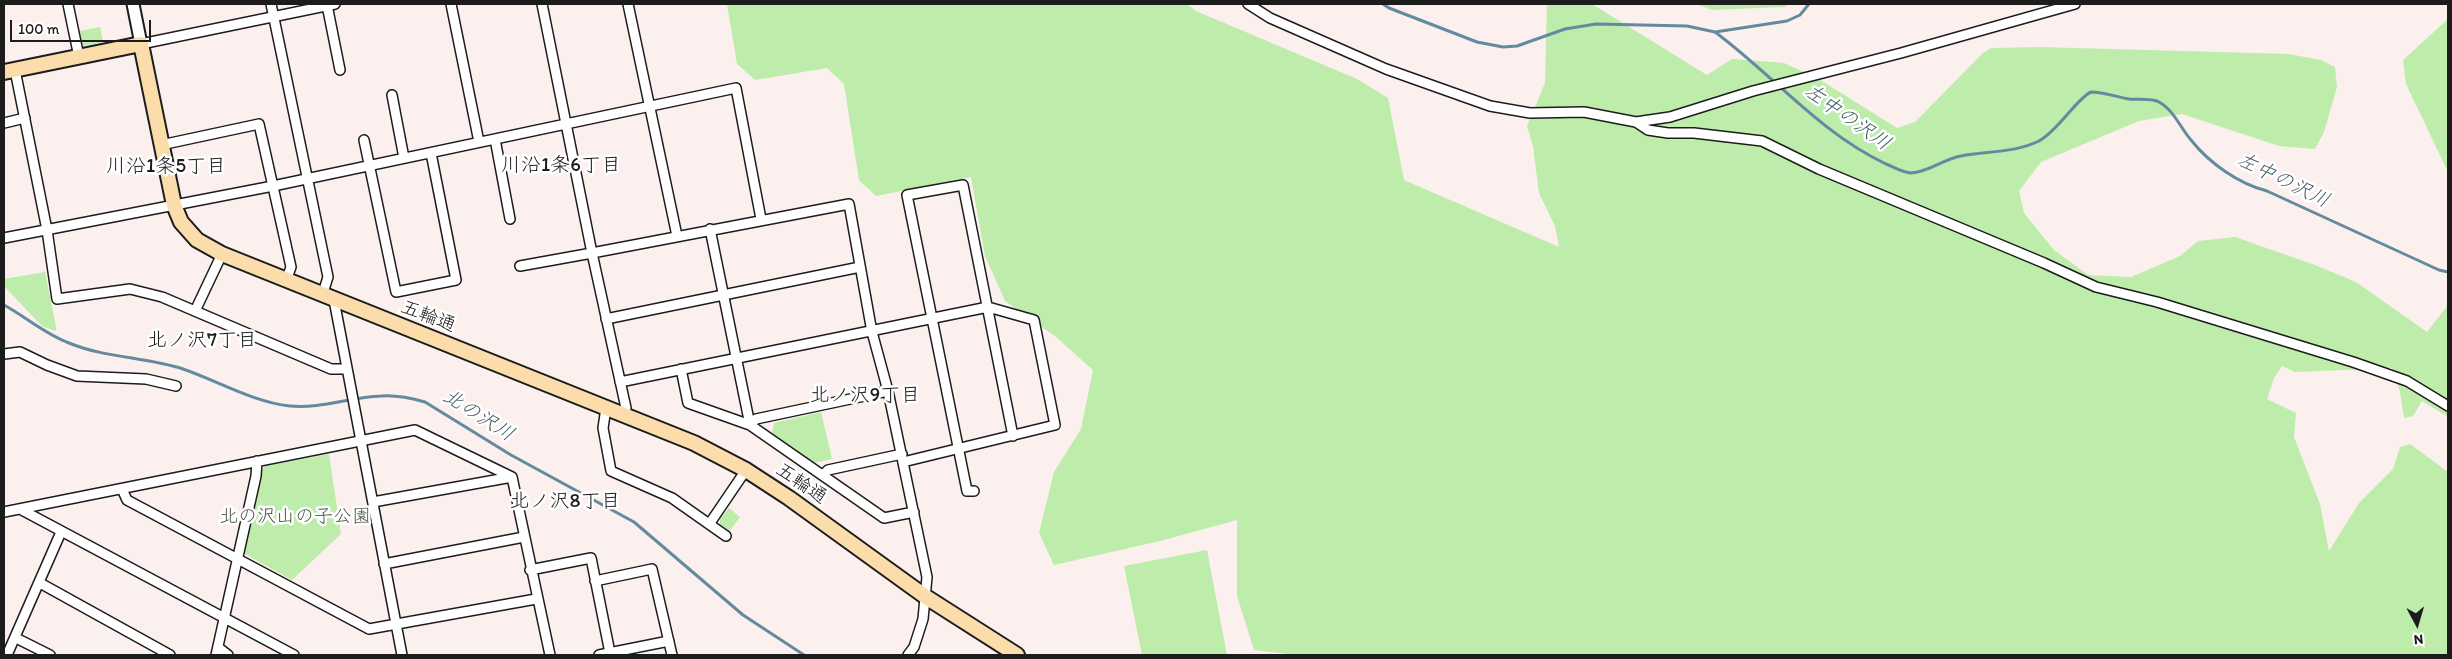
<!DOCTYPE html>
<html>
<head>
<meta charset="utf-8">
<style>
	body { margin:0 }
	#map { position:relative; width:2452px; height:659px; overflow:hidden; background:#fcf0ef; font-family:Itim,sans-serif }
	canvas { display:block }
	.frame { position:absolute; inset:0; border:5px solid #1c1c1c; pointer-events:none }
	.north { position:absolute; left:2392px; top:599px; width:50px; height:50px; -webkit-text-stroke:4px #fff; paint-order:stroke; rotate:174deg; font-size:14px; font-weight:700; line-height:20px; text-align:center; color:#1c1c1c }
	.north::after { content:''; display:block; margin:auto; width:18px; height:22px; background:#1c1c1c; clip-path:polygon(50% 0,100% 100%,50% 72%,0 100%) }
	.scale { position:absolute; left:10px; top:20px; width:141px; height:22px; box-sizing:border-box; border:2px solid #1c1c1c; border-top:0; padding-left:6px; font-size:15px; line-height:18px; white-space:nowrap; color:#1c1c1c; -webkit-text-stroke:4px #fff; paint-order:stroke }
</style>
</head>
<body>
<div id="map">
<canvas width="2452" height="659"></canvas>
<div class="frame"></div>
<div class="north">N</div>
<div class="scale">100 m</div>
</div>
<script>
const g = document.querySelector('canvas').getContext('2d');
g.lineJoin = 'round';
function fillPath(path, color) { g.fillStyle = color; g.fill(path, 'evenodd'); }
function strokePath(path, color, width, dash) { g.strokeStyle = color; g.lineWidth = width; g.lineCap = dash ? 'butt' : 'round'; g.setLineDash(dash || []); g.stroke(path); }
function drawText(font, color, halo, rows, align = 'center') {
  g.font = font + ' Itim,"Klee One",sans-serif'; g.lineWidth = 5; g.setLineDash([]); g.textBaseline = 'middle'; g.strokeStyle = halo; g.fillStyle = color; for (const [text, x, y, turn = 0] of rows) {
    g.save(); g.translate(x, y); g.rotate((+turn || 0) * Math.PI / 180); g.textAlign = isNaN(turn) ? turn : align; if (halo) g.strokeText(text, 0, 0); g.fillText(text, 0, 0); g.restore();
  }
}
const green = new Path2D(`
	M 727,4 L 1187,4 L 1196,11 L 1357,79 L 1388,98 L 1404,180 L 1559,247 L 1555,226 L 1539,193 L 1533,146 L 1527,126 L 1545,83 L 1547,4 L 1592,4 L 1707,75 L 1732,59 L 1784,63 L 1819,79 L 1897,128 L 1915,122 L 1983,53 L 1991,48 L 2040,47 L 2289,54 L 2321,60 L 2335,67 L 2337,87 L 2324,132 L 2315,149 L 2279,146 L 2182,114 L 2139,121 L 2041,162 L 2019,191 L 2024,213 L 2054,250 L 2088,275 L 2131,277 L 2180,256 L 2198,241 L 2235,237 L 2315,265 L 2356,282 L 2427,332 L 2448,305 L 2448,417 L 2422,401 L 2413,416 L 2404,418 L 2400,392 L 2392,368 L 2295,372 L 2282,366 L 2274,378 L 2267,399 L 2296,413 L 2294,437 L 2320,504 L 2329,551 L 2359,503 L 2393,469 L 2400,447 L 2410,444 L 2448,472 L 2448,655 L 1296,655 L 1254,650 L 1237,596 L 1237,520 L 1160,541 L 1054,565 L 1039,533 L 1054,472 L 1081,429 L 1093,370 L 1056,337 L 1005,301 L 985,256 L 971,177 L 876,196 L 859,180 L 844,84 L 827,68 L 755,80 L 737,64 Z
	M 1696,4 L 1788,4 L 1785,7 L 1712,10 Z
	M 2448,19 L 2448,172 L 2406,84 L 2403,60 Z
	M 100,27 L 103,42 L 83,46 L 80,31 Z
	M 45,272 L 56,327 L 56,331 L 42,326 L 4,286 L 4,279 Z
	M 821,412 L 832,459 L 814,463 L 772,434 L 774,423 Z
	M 329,454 L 341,534 L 292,580 L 245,554 L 243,546 L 261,471 L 265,466 Z
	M 729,508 L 740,517 L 730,531 L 720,524 L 720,519 Z
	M 1207,550 L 1227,655 L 1142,655 L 1124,566 Z`);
const stream = new Path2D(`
	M 1383,4 L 1389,8 L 1477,42 L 1503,47 L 1517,46 L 1565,29 L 1596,24 L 1687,26 L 1715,32 L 1787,21 L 1800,15 L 1809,4
	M 1715,32 C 1773,75 1820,133 1886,164 C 1894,167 1903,173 1911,173 C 1930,172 1943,159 1961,156 C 1988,151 2014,153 2039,141 C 2059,130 2077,98 2091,92 C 2105,92 2116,97 2129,99 C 2137,100 2152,98 2159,102 C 2174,110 2181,129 2191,140 C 2209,163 2239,184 2267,191 L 2439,270 L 2448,272
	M 4,305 C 26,317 45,334 69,343 C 105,358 146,357 183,369 C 218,381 253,402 290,406 C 321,409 350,397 381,396 C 395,395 411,398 425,402 L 511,455 L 634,522 L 743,615 L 804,655`);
const minor = new Path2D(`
	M 68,4 L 79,57
	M 271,4 L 328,277 L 322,296
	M 451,4 L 479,142
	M 628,4 L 677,236
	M 1248,4 L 1270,18 L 1386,69 L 1490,106 L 1530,113 L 1584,112 L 1636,122 L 1670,117 L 1753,91 L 1901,53 L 2075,4
	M 327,5 L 340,70
	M 141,44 L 335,4
	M 15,70 L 47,230 L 57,299 L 130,289 L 162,297 L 331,369 L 346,369
	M 392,95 L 404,158
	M 1636,122 L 1648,130 L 1668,133 L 1694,133 L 1762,141 L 1819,169 L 2044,263 L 2096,287 L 2157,302 L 2353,362 L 2407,381 L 2448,406
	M 4,123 L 25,118
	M 495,139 L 510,219
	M 364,140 L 396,292 L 456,280 L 431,153
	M 161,145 L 259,124 L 291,267 L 286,281
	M 710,229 L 750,425
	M 4,238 L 273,186 L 736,88 L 761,219
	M 520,266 L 592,253 L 542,4
	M 334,300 L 402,655
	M 195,311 L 222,254
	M 606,319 L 860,267
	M 4,354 L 20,352 L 47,365 L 77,376 L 146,379 L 176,386
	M 681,369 L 688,403 L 750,425 L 884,518 L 914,512
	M 620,382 L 988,307 L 1034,320 L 1055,425 L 903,462
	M 606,408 L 603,428 L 611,471 L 672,498 L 726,536
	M 623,415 L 626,408 L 592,253 L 849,204 L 872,332 L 888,391 L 927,577 L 923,619 L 914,647 L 908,655
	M 750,425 L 756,419 L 888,391
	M 823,475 L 828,470 L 902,454
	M 122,489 L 127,500 L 369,629 L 536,599
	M 974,491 L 967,491 L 907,195 L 963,185 L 1013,436
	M 373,502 L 512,477
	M 20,509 L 294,655
	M 4,512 L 415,430 L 512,477 L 550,655
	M 710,523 L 746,470
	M 384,564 L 524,537
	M 530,570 L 591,558 L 610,653
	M 595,581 L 652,569 L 672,655
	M 40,583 L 170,655
	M 16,638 L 50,655
	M 219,648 L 228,655
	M 7,655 L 61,532
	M 216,655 L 256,476 L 257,461
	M 599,655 L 669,641`);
const tertiary = new Path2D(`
	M 133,4 L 141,44`);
const primary = new Path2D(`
	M 4,72 L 141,44 L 174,205 L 181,222 L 197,240 L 222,254 L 694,443 L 746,470 L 789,498 L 926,597 L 1017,655`);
const streetNames = [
	["五輪通",428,317,21],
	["五輪通",801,484,34]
];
const parkNames = [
	["北の沢山の子公園",295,517]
];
const waterNames = [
	["左中の沢川",1847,118,35],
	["左中の沢川",2283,181,26],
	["北の沢川",478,416,32]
];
const neighbourhoodNames = [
	["川沿1条6丁目",561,166],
	["川沿1条5丁目",166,167],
	["北ノ沢7丁目",202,341],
	["北ノ沢9丁目",865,396],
	["北ノ沢8丁目",565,502]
];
fillPath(green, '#bdecab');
strokePath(stream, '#638a9e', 3);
strokePath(minor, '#1c1c1c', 12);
strokePath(tertiary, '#1c1c1c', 15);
strokePath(primary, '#1c1c1c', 18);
strokePath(minor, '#fff', 9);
strokePath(tertiary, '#fff', 11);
strokePath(primary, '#fbddab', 14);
drawText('19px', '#1c1c1c', '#fff', streetNames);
drawText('19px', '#4c5a47', '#fff', parkNames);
drawText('italic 20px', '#465c68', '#fff', waterNames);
drawText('20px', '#1c1c1c', '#fff', neighbourhoodNames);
</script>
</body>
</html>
